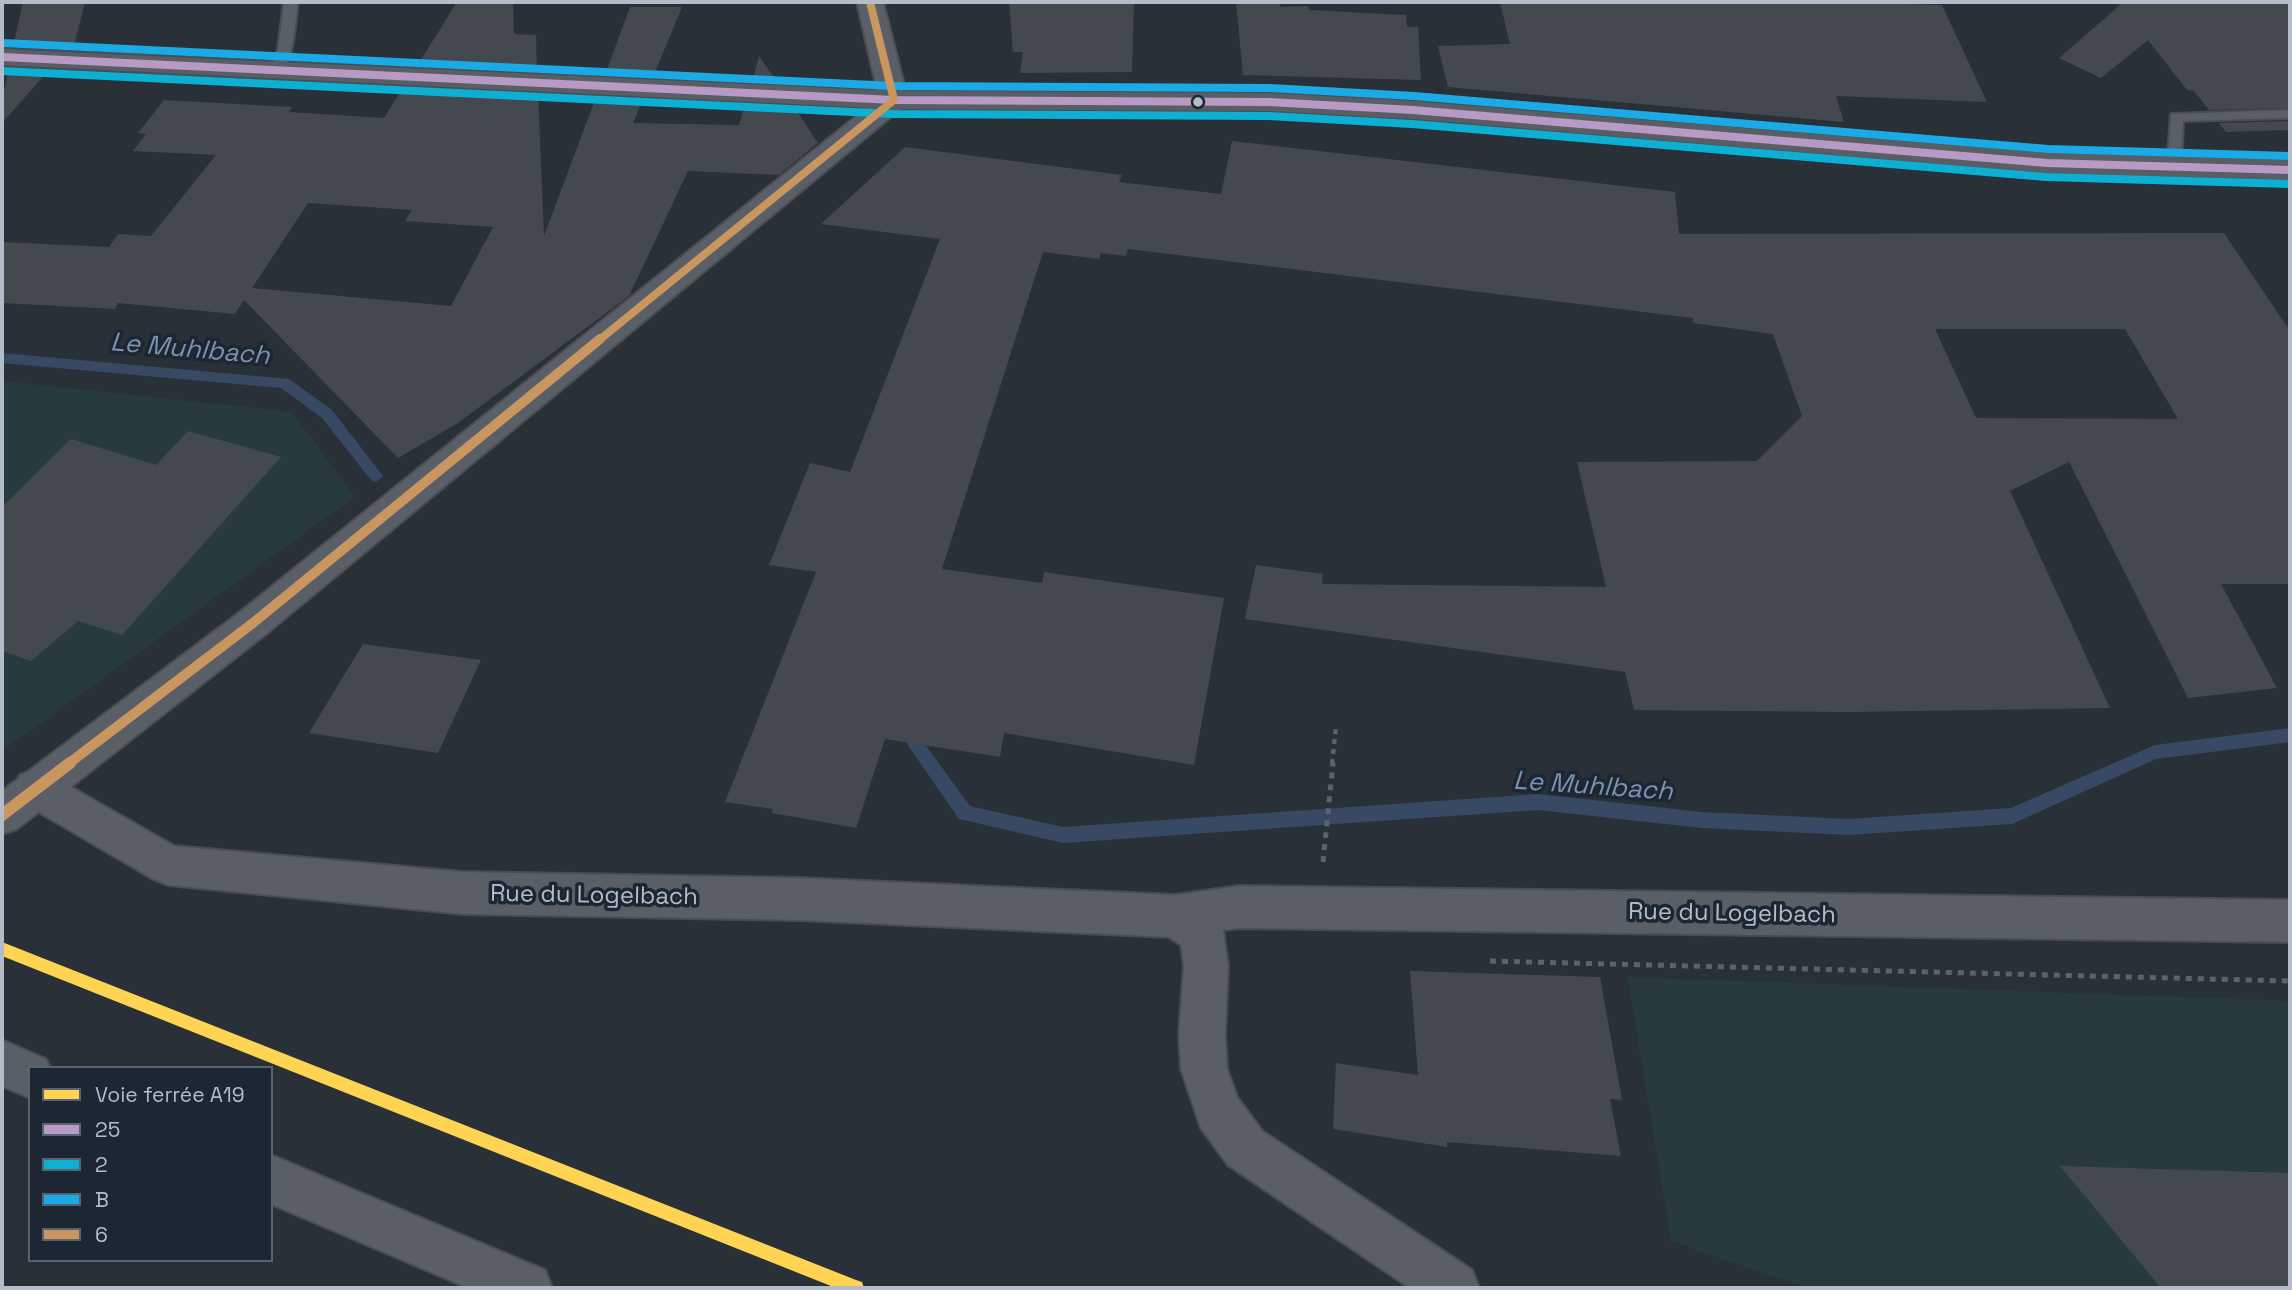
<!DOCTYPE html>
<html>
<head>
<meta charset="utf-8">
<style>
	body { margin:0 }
	#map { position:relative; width:2292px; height:1290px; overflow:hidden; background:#2a3038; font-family:"Space Grotesk",sans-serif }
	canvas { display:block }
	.frame { position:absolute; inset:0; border:4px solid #b4bcc9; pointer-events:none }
	.legend { position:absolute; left:28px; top:1066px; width:245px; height:196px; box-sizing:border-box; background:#1d2633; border:2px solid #59626f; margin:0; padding:9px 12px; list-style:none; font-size:21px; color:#b4bcc9 }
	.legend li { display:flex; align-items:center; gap:14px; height:35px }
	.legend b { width:35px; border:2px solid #59626f }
</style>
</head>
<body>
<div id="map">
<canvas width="2292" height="1290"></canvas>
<div class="frame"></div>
<ul class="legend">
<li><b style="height:9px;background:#fed452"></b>Voie ferrée A19</li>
<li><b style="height:9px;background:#b79bc5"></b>25</li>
<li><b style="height:9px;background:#0dafd3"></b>2</li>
<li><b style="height:9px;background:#1aaae6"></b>B</li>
<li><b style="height:9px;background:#ca9660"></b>6</li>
</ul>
</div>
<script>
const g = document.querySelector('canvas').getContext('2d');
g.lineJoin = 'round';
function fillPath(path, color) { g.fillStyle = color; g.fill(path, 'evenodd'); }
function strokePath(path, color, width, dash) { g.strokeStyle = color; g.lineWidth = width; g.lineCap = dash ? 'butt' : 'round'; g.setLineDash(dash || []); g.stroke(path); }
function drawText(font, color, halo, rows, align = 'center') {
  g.font = font + ' "Space Grotesk",sans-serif'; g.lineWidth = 7; g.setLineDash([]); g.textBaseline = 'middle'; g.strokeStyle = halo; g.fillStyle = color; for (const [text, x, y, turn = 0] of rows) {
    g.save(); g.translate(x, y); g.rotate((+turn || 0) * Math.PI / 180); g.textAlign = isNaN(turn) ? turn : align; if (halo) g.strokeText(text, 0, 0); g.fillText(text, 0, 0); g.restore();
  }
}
const green = new Path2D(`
	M 2,381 L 292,412 L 355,497 L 2,751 Z
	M 1628,977 L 2290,1001 L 2290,1288 L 1808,1288 L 1671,1241 Z`);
const stream = new Path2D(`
	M 2,353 L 289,379 L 332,410 L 383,476 L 376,482 L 371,480 L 322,418 L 281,388 L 2,363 Z
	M 2290,728 L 2290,742 L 2156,759 L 2012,824 L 1849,835 L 1702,828 L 1538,810 L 1063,843 L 959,819 L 907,744 L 909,739 L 915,737 L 921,739 L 970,806 L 1063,827 L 1538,794 L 1702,812 L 1849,819 L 2011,808 L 2155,745 Z`);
const building = new Path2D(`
	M 23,2 L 85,2 L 75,42 L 68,49 L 13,47 Z
	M 457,2 L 513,4 L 514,34 L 536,35 L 537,72 L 417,66 Z
	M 1009,2 L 1134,2 L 1132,72 L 1020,73 L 1023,52 L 1013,52 Z
	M 1236,2 L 1280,2 L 1280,7 L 1308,6 L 1309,10 L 1406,15 L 1407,27 L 1418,27 L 1421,80 L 1243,75 Z
	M 1500,2 L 1829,2 L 1942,5 L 1987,102 L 1836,96 L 1844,122 L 1448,87 L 1438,46 L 1510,44 Z
	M 2118,2 L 2290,2 L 2290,108 L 2209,110 L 2193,90 L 2187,90 L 2148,40 L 2101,78 L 2059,58 L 2120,5 Z
	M 630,7 L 682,7 L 653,77 L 605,75 Z
	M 759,56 L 778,83 L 752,82 Z
	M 9,68 L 49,70 L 2,123 L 2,100 Z
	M 403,87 L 538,94 L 544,236 L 596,97 L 643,99 L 633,123 L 739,125 L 745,104 L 794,107 L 818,143 L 779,175 L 688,171 L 629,296 L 458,423 L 398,458 L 244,300 L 235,314 L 118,303 L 115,309 L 2,303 L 2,242 L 109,247 L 118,234 L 151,236 L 216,155 L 133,151 L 146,134 L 138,133 L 164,100 L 292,107 L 289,112 L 384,118 ZM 308,203 L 412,210 L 405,221 L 493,227 L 451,306 L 252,288 Z
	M 2290,121 L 2290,130 L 2226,132 L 2219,123 Z
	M 1232,141 L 1675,192 L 1679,234 L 2224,233 L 2290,331 L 2290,584 L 2221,584 L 2277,688 L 2188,698 L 2069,462 L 2010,491 L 2110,708 L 1849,712 L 1634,710 L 1625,672 L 1245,619 L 1256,565 L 1323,574 L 1322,584 L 1606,587 L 1577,462 L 1757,461 L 1802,416 L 1773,334 L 1693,323 L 1693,318 L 1128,249 L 1126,256 L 1101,253 L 1099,259 L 1043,252 L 942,569 L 1042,583 L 1044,572 L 1224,598 L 1194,765 L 1004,733 L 1000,757 L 885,739 L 856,828 L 772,813 L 773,809 L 725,802 L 816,572 L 769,565 L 810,463 L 850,472 L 940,239 L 821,224 L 905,147 L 1122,175 L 1119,182 L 1221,194 ZM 1935,329 L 2125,329 L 2178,419 L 1976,418 Z
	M 188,431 L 281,457 L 122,635 L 78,621 L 31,661 L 2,651 L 2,507 L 71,439 L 156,465 Z
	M 363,644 L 481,660 L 438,753 L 309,733 Z
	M 1410,971 L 1600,977 L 1622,1100 L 1610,1099 L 1621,1156 L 1447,1142 L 1447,1147 L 1333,1129 L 1336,1063 L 1418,1075 Z
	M 2060,1166 L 2290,1173 L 2290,1288 L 2161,1288 Z`);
const pathFar1 = new Path2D(`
	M 1332,764 L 1336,727`);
const path = new Path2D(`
	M 1323,862 L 1333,763
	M 1490,961 L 2290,981`);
const service = new Path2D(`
	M 284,2 L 298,2 C 295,19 294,70 276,76 L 269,72 L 278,49 Z
	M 2290,110 L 2290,118 L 2183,121 L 2181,168 L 2174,173 L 2167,168 L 2171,114 Z`);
const minor = new Path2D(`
	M 35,769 L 50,775 L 174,846 L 463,872 L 799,878 L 1175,895 L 1239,886 L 2290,900 L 2290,942 L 1239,928 L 1223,930 L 1228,966 L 1225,1034 L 1227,1069 L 1237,1097 L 1262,1131 L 1472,1270 L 1479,1288 L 1410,1288 L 1228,1165 L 1201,1128 L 1181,1069 L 1179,1034 L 1184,966 L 1181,945 L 1169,937 L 799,920 L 463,914 L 168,885 L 153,879 L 20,801 L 14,788 L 20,775 Z`);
const tertiary = new Path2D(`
	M 857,2 L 883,2 L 908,100 L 904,106 L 266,634 L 17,829 L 2,834 L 2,791 L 240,612 L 879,98 Z
	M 2,1040 L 46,1059 L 50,1068 L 30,1068 L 30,1098 L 2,1086 Z
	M 271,1155 L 545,1270 L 552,1288 L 468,1288 L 271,1204 Z`);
const secondary = new Path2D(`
	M 2,49 L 894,91 L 1269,93 L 1413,101 L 2047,153 L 2290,160 L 2290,180 L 2047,173 L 1413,119 L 1269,111 L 894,109 L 2,65 Z`);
const bus1 = new Path2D(`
	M 2,57 L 894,100 L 1269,102 L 1413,110 L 2047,163 L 2290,170`);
const bus2 = new Path2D(`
	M 2,71 L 893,114 L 1269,116 L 1412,124 L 2046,177 L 2290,184`);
const bus3 = new Path2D(`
	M 3,43 L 894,86 L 1270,88 L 1414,96 L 2048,149 L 2290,156`);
const bus4Far2 = new Path2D(`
	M 598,341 L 894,100 L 870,2`);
const bus4Far1 = new Path2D(`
	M 68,764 L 253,623 L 600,339`);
const bus4 = new Path2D(`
	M 2,815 L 70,763`);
const rail1 = new Path2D(`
	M 2,942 L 856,1280 L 862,1282 L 864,1288 L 836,1288 L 2,956 Z`);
const markers = [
	[1198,102,6,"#b4bcc9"]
];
const streetNames = [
	["Rue du Logelbach",594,896,1],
	["Rue du Logelbach",1732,914,1]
];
const waterNames = [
	["Le Muhlbach",190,350,5],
	["Le Muhlbach",1593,787,4]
];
fillPath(green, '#273a3e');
fillPath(stream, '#384963');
fillPath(building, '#444950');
strokePath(service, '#484c53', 4);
strokePath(minor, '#484c53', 4);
strokePath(tertiary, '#484c53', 4);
strokePath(secondary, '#484c53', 4);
strokePath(pathFar1, '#5d636a', 4.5, [5, 5]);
strokePath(path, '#5d636a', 5, [6, 6]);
fillPath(service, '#5a5e66');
fillPath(minor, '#5a5e66');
fillPath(tertiary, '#5a5e66');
fillPath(secondary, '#595d64');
strokePath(bus1, '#b79bc5', 8);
strokePath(bus2, '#0dafd3', 8);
strokePath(bus3, '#1aaae6', 8);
strokePath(bus4Far2, '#ca9660', 8);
strokePath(bus4Far1, '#ca9660', 10);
strokePath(bus4, '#ca9660', 12);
fillPath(rail1, '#fed452');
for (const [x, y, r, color] of markers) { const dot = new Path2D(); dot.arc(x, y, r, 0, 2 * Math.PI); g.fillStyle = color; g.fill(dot); strokePath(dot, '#1d2633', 2.5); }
drawText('24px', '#b4bcc9', '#1d2633', streetNames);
drawText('italic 26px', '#7c92b1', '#1d2633', waterNames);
</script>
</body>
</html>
